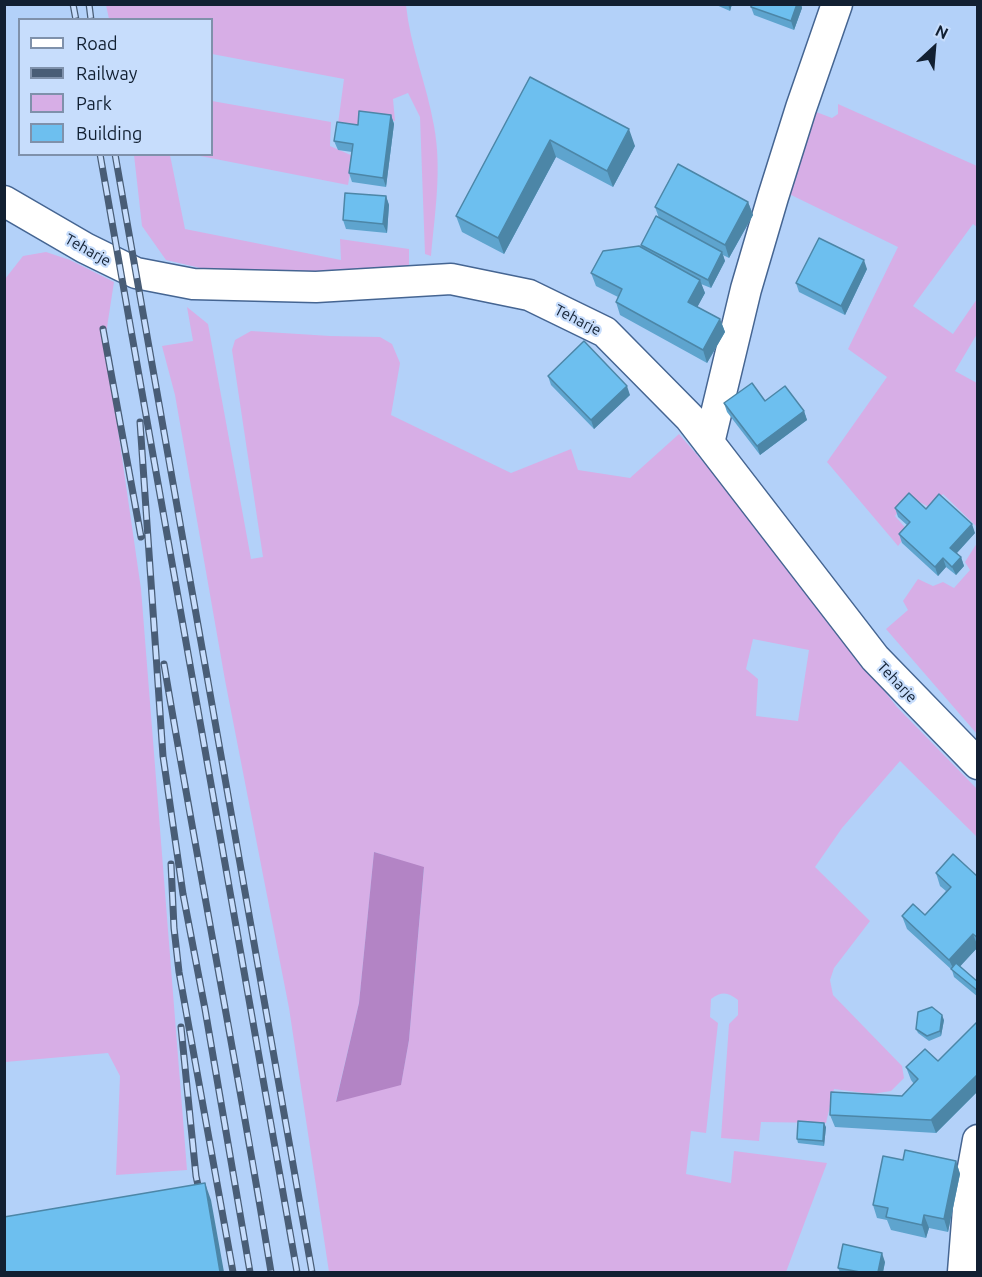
<!DOCTYPE html>
<html>
<head>
<meta charset="utf-8">
<style>
	body { margin:0 }
	#map { position:relative; width:982px; height:1277px; overflow:hidden; background:#b3d1f9; font-family:Ubuntu,sans-serif }
	canvas { display:block }
	.frame { position:absolute; inset:0; border:6px solid #122032; pointer-events:none }
	.legend { position:absolute; left:18px; top:18px; width:195px; height:138px; box-sizing:border-box; background:#c7ddfc; border:2px solid #7f91ab; margin:0; padding:8px 10px; list-style:none; font-size:18px; color:#122032 }
	.legend li { display:flex; align-items:center; gap:12px; height:30px }
	.legend b { width:30px; border:2px solid #7f91ab }
	.north { position:absolute; left:904px; top:18px; width:60px; height:60px; -webkit-text-stroke:4px #c7ddfc; paint-order:stroke; rotate:26deg; font-size:16px; font-weight:700; line-height:24px; text-align:center; color:#122032 }
	.north::after { content:''; display:block; margin:auto; width:21px; height:27px; background:#122032; clip-path:polygon(50% 0,100% 100%,50% 72%,0 100%) }
</style>
</head>
<body>
<div id="map">
<canvas width="982" height="1277"></canvas>
<div class="frame"></div>
<ul class="legend">
<li><b style="height:8px;background:#fff"></b>Road</li>
<li><b style="height:8px;background:#495d76"></b>Railway</li>
<li><b style="height:16px;background:#d7aee6"></b>Park</li>
<li><b style="height:16px;background:#6dbfef"></b>Building</li>
</ul>
<div class="north">N</div>
</div>
<script>
const g = document.querySelector('canvas').getContext('2d');
g.lineJoin = 'round';
function fillPath(path, color) { g.fillStyle = color; g.fill(path, 'evenodd'); }
function strokePath(path, color, width, dash) { g.strokeStyle = color; g.lineWidth = width; g.lineCap = dash ? 'butt' : 'round'; g.setLineDash(dash || []); g.stroke(path); }
function drawText(font, color, halo, rows, align = 'center') {
  g.font = font + ' Ubuntu,sans-serif'; g.lineWidth = 4.5; g.setLineDash([]); g.textBaseline = 'middle'; g.strokeStyle = halo; g.fillStyle = color; for (const [text, x, y, turn = 0] of rows) {
    g.save(); g.translate(x, y); g.rotate((+turn || 0) * Math.PI / 180); g.textAlign = isNaN(turn) ? turn : align; if (halo) g.strokeText(text, 0, 0); g.fillText(text, 0, 0); g.restore();
  }
}
const green = new Path2D(`
	M 106,5 L 406,5 C 410,46 427,85 434,126 C 442,169 435,212 431,256 L 425,254 L 420,117 L 408,93 L 393,99 L 395,121 L 361,115 L 360,129 L 338,124 L 344,79 L 212,54 L 212,20 L 109,19 Z
	M 212,101 L 331,122 L 330,146 L 353,156 L 348,185 L 195,155 L 212,154 Z
	M 838,104 L 977,166 L 977,227 L 973,224 L 913,306 L 953,334 L 977,299 L 977,334 L 955,371 L 977,383 L 977,527 L 943,494 L 929,507 L 910,497 L 895,516 L 909,532 L 898,546 L 827,462 L 887,377 L 848,349 L 898,247 L 785,192 L 811,110 L 832,118 L 838,114 Z
	M 134,155 L 170,155 L 185,229 L 341,260 L 340,239 L 409,249 L 409,267 L 397,275 L 209,270 L 166,260 L 142,226 Z
	M 46,252 L 70,260 L 114,282 L 105,340 L 141,589 L 187,1170 L 116,1175 L 120,1076 L 108,1053 L 5,1062 L 5,279 L 23,256 Z
	M 187,307 L 208,324 L 251,559 L 263,557 L 232,350 L 235,340 L 251,331 L 330,336 L 380,337 L 392,344 L 400,363 L 391,415 L 511,473 L 571,449 L 578,470 L 630,478 L 679,434 L 718,479 L 897,707 L 977,789 L 977,837 L 900,761 L 842,828 L 815,867 L 870,921 L 834,968 L 830,980 L 833,995 L 902,1066 L 904,1078 L 891,1091 L 872,1094 L 834,1089 L 826,1123 L 761,1122 L 759,1141 L 721,1138 L 729,1024 L 738,1015 L 738,1000 C 728,992 722,991 711,999 L 710,1017 L 718,1023 L 706,1133 L 691,1131 L 686,1174 L 731,1183 L 734,1151 L 827,1163 L 786,1272 L 329,1272 L 289,1008 L 225,680 L 175,395 L 162,346 L 193,341 ZM 753,639 L 809,650 L 798,721 L 756,716 L 758,679 L 746,669 ZM 374,852 L 424,868 L 409,1040 L 401,1084 L 336,1101 L 359,1003 Z
	M 977,543 L 977,734 L 886,629 L 908,610 L 903,601 L 918,579 L 933,586 L 943,582 L 954,588 L 970,570 L 965,562 Z`);
const forest = new Path2D(`
	M 374,852 L 424,867 L 409,1040 L 401,1085 L 336,1102 L 359,1003 Z`);
const minor = new Path2D(`
	M 4,201 L 85,248 L 136,273 L 193,284 L 316,287 L 451,279 L 529,295 L 605,332 L 690,418 L 875,658 L 978,764
	M 709,443 L 746,289 L 773,197 L 801,108 L 837,4
	M 963,1272 L 970,1184 L 978,1140`);
const rail = new Path2D(`
	M 73,4 L 76,20
	M 89,4 L 91,20
	M 100,154 L 297,1272
	M 115,154 L 312,1272
	M 103,329 L 141,537
	M 140,422 L 163,756 L 183,894 L 205,1009 L 250,1272
	M 164,664 C 198,867 238,1069 271,1272
	M 171,864 L 174,928 L 179,972 L 233,1272
	M 181,1027 L 196,1176 L 201,1199`);
const wall = new Path2D(`
	M 714,4 L 732,4 L 730,11 Z
	M 751,4 L 801,4 L 802,8 L 794,30 L 754,15 L 751,7 Z
	M 530,77 L 635,146 L 613,187 L 556,157 L 504,254 L 462,232 L 456,216 Z
	M 391,115 L 394,124 L 386,187 L 352,182 L 349,173 L 352,152 L 338,150 L 334,141 L 358,125 Z
	M 386,196 L 389,205 L 387,233 L 346,229 L 343,220 Z
	M 748,202 L 753,215 L 729,258 L 723,255 L 725,261 L 711,288 L 701,284 L 705,293 L 697,307 L 720,319 L 725,332 L 707,363 L 620,315 L 616,302 L 618,297 L 596,286 L 591,273 L 642,248 L 641,245 L 659,218 L 655,207 Z
	M 867,269 L 845,315 L 799,292 L 796,283 Z
	M 548,376 L 630,395 L 594,429 L 551,385 Z
	M 765,401 L 804,411 L 807,420 L 760,455 L 727,412 L 724,403 Z
	M 895,508 L 926,509 L 975,533 L 957,553 L 961,557 L 964,566 L 956,575 L 946,567 L 938,576 L 902,543 L 899,534 L 907,525 L 898,517 Z
	M 936,873 L 978,877 L 978,947 L 959,967 L 978,982 L 978,997 L 954,977 L 952,970 L 907,929 L 902,916 L 925,915 L 946,891 L 940,886 Z
	M 944,1020 L 941,1036 L 929,1041 L 918,1033 L 916,1029 Z
	M 978,1021 L 978,1091 L 936,1133 L 835,1127 L 830,1115 L 902,1096 L 914,1084 L 911,1080 L 906,1067 L 938,1061 Z
	M 826,1127 L 824,1146 L 798,1143 L 797,1139 Z
	M 903,1160 L 956,1161 L 960,1174 L 948,1232 L 929,1228 L 926,1238 L 891,1230 L 887,1220 L 877,1218 L 873,1205 Z
	M 885,1262 L 883,1272 L 840,1272 L 838,1268 Z`);
const shadedWall = new Path2D(`
	M 728,4 L 732,4 L 730,11 Z
	M 797,4 L 801,4 L 802,8 L 794,30 L 791,21 Z
	M 391,115 L 394,124 L 386,187 L 383,178 Z
	M 629,129 L 635,146 L 613,187 L 607,171 Z
	M 550,140 L 556,157 L 504,254 L 498,238 Z
	M 386,196 L 389,205 L 387,233 L 383,224 Z
	M 748,202 L 753,215 L 729,258 L 725,245 Z
	M 722,252 L 725,261 L 711,288 L 708,280 Z
	M 864,260 L 867,269 L 845,315 L 841,306 Z
	M 700,280 L 705,293 L 693,315 L 688,302 Z
	M 720,319 L 725,332 L 707,363 L 703,350 Z
	M 627,386 L 630,395 L 594,429 L 591,420 Z
	M 804,411 L 807,420 L 760,455 L 757,446 Z
	M 972,524 L 975,533 L 954,556 L 950,548 Z
	M 961,557 L 964,566 L 956,575 L 952,567 Z
	M 943,558 L 946,567 L 938,576 L 935,567 Z
	M 973,934 L 978,947 L 955,972 L 949,960 Z
	M 942,1015 L 944,1020 L 941,1036 L 940,1031 Z
	M 978,1074 L 978,1091 L 936,1133 L 931,1120 Z
	M 824,1123 L 826,1127 L 824,1146 L 823,1141 Z
	M 956,1161 L 960,1174 L 948,1232 L 944,1219 Z
	M 205,1183 L 211,1200 L 224,1272 L 220,1272 Z
	M 924,1215 L 929,1228 L 926,1238 L 922,1225 Z
	M 882,1253 L 885,1262 L 883,1272 L 878,1272 Z`);
const building = new Path2D(`
	M 751,4 L 797,4 L 791,21 L 751,7 Z
	M 530,77 L 629,129 L 607,171 L 550,140 L 498,238 L 456,216 Z
	M 359,111 L 391,115 L 383,178 L 349,173 L 353,144 L 334,141 L 337,122 L 358,125 Z
	M 678,164 L 748,202 L 725,245 L 655,207 Z
	M 345,193 L 386,196 L 383,224 L 343,220 Z
	M 656,216 L 722,252 L 708,280 L 641,245 Z
	M 819,238 L 864,260 L 841,306 L 796,283 Z
	M 639,246 L 700,280 L 688,302 L 720,319 L 703,350 L 616,302 L 622,289 L 591,273 L 603,251 Z
	M 584,341 L 627,386 L 591,420 L 548,376 Z
	M 752,383 L 765,401 L 785,386 L 804,411 L 757,446 L 724,403 Z
	M 909,493 L 926,509 L 939,494 L 972,524 L 950,548 L 961,557 L 952,567 L 943,558 L 935,567 L 899,534 L 910,522 L 895,508 Z
	M 953,854 L 978,877 L 978,938 L 973,934 L 949,960 L 902,916 L 913,904 L 925,915 L 951,887 L 936,873 Z
	M 956,963 L 978,982 L 978,991 L 951,969 Z
	M 932,1007 L 942,1015 L 940,1031 L 927,1036 L 916,1029 L 918,1012 Z
	M 978,1021 L 978,1074 L 931,1120 L 830,1115 L 831,1092 L 902,1096 L 918,1079 L 906,1067 L 925,1049 L 938,1061 Z
	M 798,1121 L 824,1123 L 823,1141 L 797,1139 Z
	M 905,1150 L 956,1161 L 944,1219 L 924,1215 L 922,1225 L 886,1217 L 888,1208 L 873,1205 L 883,1156 L 903,1160 Z
	M 205,1183 L 220,1272 L 4,1272 L 4,1217 Z
	M 843,1244 L 882,1253 L 878,1272 L 860,1272 L 838,1268 Z`);
const streetNames = [
	["Teharje",88,250,29],
	["Teharje",578,320,27],
	["Teharje",897,682,46]
];
fillPath(green, '#d7aee6');
fillPath(forest, '#b384c5');
strokePath(minor, '#456592', 33);
strokePath(minor, '#fff', 30);
strokePath(rail, '#495d76', 7);
strokePath(rail, '#c7ddfc', 4.5, [14]);
fillPath(wall, '#5ea4ce');
fillPath(shadedWall, '#4c86a7');
fillPath(building, '#6dbfef');
strokePath(building, '#4c86a7', 1.5);
drawText('15px', '#122032', '#c7ddfc', streetNames);
</script>
</body>
</html>
